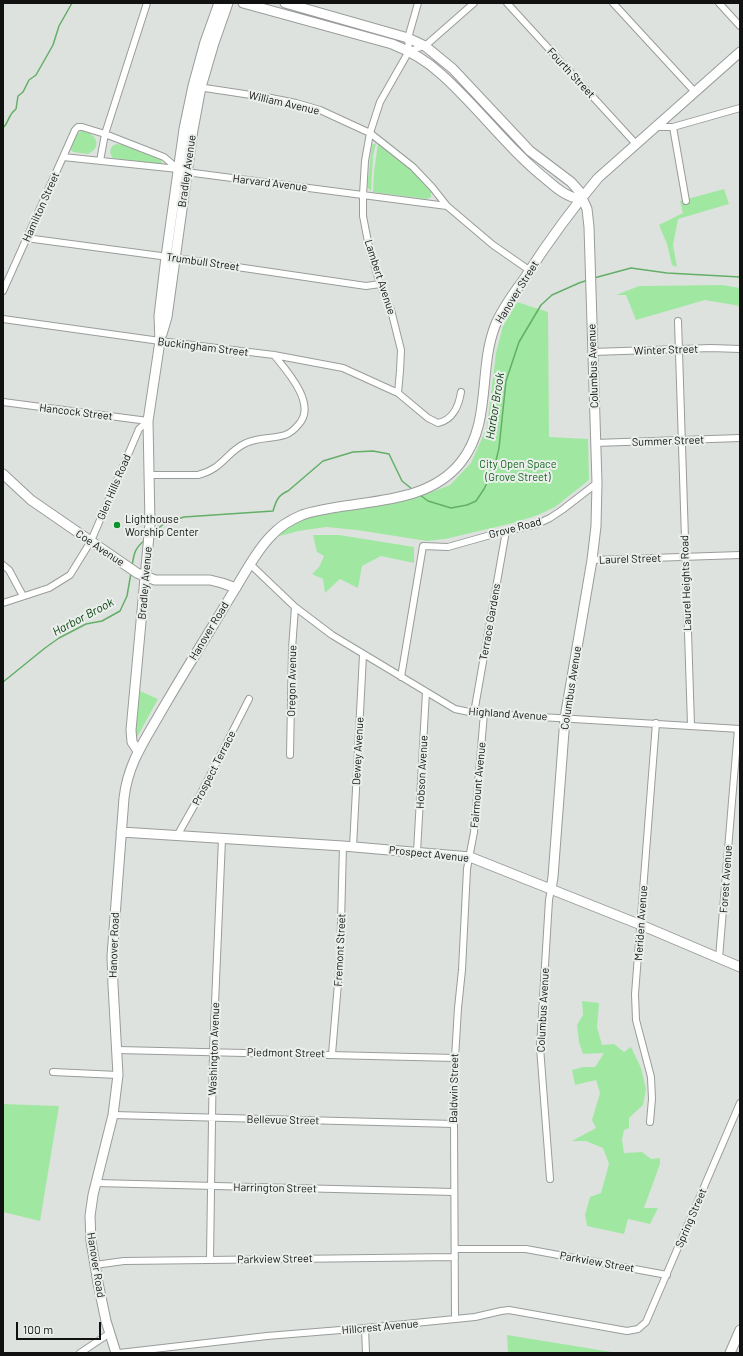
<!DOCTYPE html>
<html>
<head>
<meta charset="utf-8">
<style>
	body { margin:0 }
	#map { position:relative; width:743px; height:1356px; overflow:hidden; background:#dee2de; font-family:Barlow,sans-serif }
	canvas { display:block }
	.frame { position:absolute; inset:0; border:4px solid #101110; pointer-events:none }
	.scale { position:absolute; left:16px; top:1322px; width:85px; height:18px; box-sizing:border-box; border:2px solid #101110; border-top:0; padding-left:5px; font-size:12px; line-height:14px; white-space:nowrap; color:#101110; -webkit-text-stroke:3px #ebefeb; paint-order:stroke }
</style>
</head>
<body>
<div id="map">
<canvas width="743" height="1356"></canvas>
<div class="frame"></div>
<div class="scale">100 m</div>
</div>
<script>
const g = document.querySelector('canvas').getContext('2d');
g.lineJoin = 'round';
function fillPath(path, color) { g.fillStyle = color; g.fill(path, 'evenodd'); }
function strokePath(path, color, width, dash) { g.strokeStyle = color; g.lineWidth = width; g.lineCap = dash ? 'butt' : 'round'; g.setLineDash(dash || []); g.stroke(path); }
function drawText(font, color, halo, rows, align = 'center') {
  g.font = font + ' Barlow,sans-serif'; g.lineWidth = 4; g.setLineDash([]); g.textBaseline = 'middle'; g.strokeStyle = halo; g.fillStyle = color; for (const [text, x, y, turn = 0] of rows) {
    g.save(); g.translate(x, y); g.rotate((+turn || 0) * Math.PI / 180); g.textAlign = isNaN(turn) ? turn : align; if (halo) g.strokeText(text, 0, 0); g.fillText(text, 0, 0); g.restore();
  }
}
const green = new Path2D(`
	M 81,131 C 95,131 104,147 88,154 L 73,152 L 71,150 C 72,143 75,135 81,131 Z
	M 376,143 L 373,156 L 371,191 L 367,187 L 372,145 Z
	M 378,143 L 403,161 L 431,191 L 431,197 L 427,199 L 373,192 L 374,172 Z
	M 116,144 L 123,145 L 161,160 L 162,163 L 160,164 L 113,158 C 109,153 109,147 116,144 Z
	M 724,189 L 729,204 L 678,219 L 673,245 L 677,267 L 672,265 L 667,244 L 659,225 L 683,213 L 680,201 Z
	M 722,285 L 740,288 L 740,306 L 705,300 L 636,320 L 626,295 L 616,295 L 639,286 Z
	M 517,302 L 548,312 L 549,437 L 588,439 L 589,480 L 555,507 L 538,515 L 513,523 L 445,539 L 427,541 L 357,530 L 326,527 L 299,531 L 279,536 L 276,534 L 293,522 L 314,514 L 416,498 L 450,485 L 471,463 L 487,427 L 496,353 L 503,326 Z
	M 313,535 L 339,535 L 414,547 L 414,563 L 381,556 L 362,566 L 358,588 L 340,579 L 325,593 L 323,579 L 312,574 L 319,567 L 324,556 L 317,552 Z
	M 140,691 L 158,699 L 136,739 L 136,717 Z
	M 582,1001 L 599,1003 L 597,1027 L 602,1045 L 614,1044 L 624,1052 L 631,1047 L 641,1068 L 646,1089 L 643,1105 L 629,1118 L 629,1128 L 624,1130 L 622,1140 L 624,1153 L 642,1152 L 651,1159 L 660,1158 L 660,1164 L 644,1208 L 658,1208 L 650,1224 L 628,1219 L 624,1234 L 587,1226 L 585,1215 L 590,1197 L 601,1193 L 609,1164 L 603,1148 L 586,1141 L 572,1141 L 596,1128 L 592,1120 L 600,1093 L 596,1080 L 575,1085 L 572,1070 L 583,1067 L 595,1067 L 604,1053 L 583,1054 L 579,1042 L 577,1025 L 583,1015 Z
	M 3,1104 L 59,1106 L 40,1221 L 3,1212 Z
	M 507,1335 L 618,1353 L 508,1353 Z`);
const stream = new Path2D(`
	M 3,128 C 10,121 7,116 16,109 L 18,96 L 23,92 L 29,80 L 36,75 L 53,45 L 59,26 L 72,3
	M 594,278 L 631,268 L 667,273 L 740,277
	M 420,495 L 428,501 L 451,508 L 467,505 L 476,501 L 484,489 L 494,469 L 499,448 L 506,381 L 519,342 L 541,305 L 552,295 L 579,283 L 588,280
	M 152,533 L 165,523 L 184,517 L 273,511 C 276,501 278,495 288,491 L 323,461 L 353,452 L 373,451 L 389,454 L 402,481 L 412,489
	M 132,566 C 134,553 135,548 145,540
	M 3,682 L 45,648 L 59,638 L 86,624 L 102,621 L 120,611 L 127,596 L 131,573`);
const street = new Path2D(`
	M 507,3 L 636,144
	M 613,3 L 695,92
	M 719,3 L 740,26
	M 409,51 L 425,46 L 474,3
	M 198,87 L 271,98 L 296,103 L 320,110 L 370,133 L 413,167 L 432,187 L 447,206 L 493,245 L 529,270
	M 655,127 L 673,127 L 740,108
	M 673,127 L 686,201
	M 63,157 L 178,169 L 186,172 L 447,206
	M 100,161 L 105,134 L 147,3
	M 26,238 L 176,258 L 366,286 L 380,284
	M 3,291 L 75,130 L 78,127 L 82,127 L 105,134 L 164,157 L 178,169
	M 3,319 L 160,341 L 274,355 L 343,368 L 398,393 L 428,418 L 438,423 C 453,420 459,405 461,392
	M 678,321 L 691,725
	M 593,352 L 711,348 L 740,349
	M 398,393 L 400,371 L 401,350 L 391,310 L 380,284 L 369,247 L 363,216 L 363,195 L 365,161 L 370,133 L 380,102 L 409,51 L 408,38 L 418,3
	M 3,402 L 148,421
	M 595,443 L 740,438
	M 150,475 L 198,475 C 223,469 226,452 246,443 C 258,437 272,439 285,435 C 291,433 295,429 299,424 C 317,404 287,371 274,355
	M 592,560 L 740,555
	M 250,564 L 295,607 L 332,635 L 455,709 L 474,713 L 740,729
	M 3,565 L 9,570 L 23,596
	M 3,603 L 49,588 L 70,575 L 91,541 L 139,429 L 148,421
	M 401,677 L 423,546 L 448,547 L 494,534 L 537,524 L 550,518 L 562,510 L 597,483
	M 474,713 L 506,531
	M 290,755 L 292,649 L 295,607
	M 177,836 L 199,797 L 249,699
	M 353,847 L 363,655
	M 417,852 L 426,692
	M 719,958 L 738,729
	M 118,1050 L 455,1058
	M 332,1054 L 340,960 L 343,846
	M 53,1072 L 118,1075
	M 113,1115 L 454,1124
	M 650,1122 L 652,1099 L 651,1077 L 636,1020 L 635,994 L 656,723
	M 550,1179 L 540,1047 L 549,900 L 551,889
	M 96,1183 L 454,1192
	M 455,1249 L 526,1249 L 667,1275
	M 210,1259 L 213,1051 L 222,839
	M 95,1265 L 124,1261 L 455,1257
	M 455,1319 L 454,1124 L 455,1058 L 458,1008 L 462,970 L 467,869 L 474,832 L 484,713
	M 365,1328 L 366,1353
	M 80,1353 L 110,1333
	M 119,1353 L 267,1336 L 365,1328 L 475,1317 L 501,1311 L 509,1310 L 627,1331 L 638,1329 L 646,1322 L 740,1103`);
const secondary = new Path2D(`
	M 243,3 L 392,44 C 410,51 426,60 441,74 C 478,107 508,149 547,180 C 554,186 561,193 570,196 C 573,198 577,198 582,198
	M 285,3 L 408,38 L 425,46 L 453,69 L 530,151 L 571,182 L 579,191 L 587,209 L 589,227 L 597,483 L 596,526 L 592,560 L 565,718 L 553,877 L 551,889
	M 162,334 L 167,317 L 193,130 L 201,87 L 214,43 L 228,3
	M 3,474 L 31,500 L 137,573 L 155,580 L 210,580 L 222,583 L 236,588
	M 138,751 L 132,742 L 131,730 L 150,524 L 148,421 L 160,341 L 159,316 L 166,257 L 184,129 L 193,86 L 205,42 L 219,3
	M 121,832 L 343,846 L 470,857 L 641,925 L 740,967
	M 116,1353 L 106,1321 L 98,1283 L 91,1241 L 90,1216 L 93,1195 L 113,1115 L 118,1075 L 113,985 L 112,956 L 124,798 C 128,763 145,740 162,710 C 179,681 196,653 214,624 C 224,607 234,591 244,574 C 252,561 260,547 271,536 C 279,527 290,520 302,515 C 313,511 326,509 338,507 C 381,500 432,499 461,462 C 492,423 478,370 495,326 C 502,308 515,292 526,276 C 548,242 572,209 598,178 L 740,52
	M 730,1353 L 740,1330`);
const markers = [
	[117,525,4,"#0a952a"]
];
const streetNames = [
	["Fourth Street",571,73,47],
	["William Avenue",284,103,13],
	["Bradley Avenue",187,171,-82],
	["Harvard Avenue",270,183,7],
	["Hamilton Street",41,207,-66],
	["Trumbull Street",203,262,8],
	["Lambert Avenue",380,277,72],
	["Hanover Street",517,292,-58],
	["Buckingham Street",203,347,7],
	["Winter Street",666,350,-2],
	["Columbus Avenue",593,366,-92],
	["Hancock Street",76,412,7],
	["Summer Street",668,441,-2],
	["Glen Hills Road",114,487,-67],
	["Grove Road",515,528,-15],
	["Coe Avenue",100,548,34],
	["Laurel Street",630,559,-2],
	["Bradley Avenue",145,583,-85],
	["Laurel Heights Road",686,583,-92],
	["Terrace Gardens",490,622,-80],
	["Hanover Road",209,631,-59],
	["Oregon Avenue",292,681,-89],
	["Columbus Avenue",571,688,-81],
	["Highland Avenue",508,714,4],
	["Dewey Avenue",358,751,-87],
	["Prospect Terrace",214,768,-63],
	["Hobson Avenue",422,772,-87],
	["Fairmount Avenue",478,785,-85],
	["Prospect Avenue",429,854,6],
	["Forest Avenue",726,879,-86],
	["Meriden Avenue",641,923,-86],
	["Hanover Road",114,945,-88],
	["Fremont Street",340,950,-87],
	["Columbus Avenue",543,1010,-87],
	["Washington Avenue",214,1049,-88],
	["Piedmont Street",286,1053,1],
	["Baldwin Street",454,1088,-89],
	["Bellevue Street",283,1120,1],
	["Harrington Street",275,1188,1],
	["Spring Street",691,1218,-67],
	["Parkview Street",275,1259,-1],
	["Parkview Street",597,1262,10],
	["Hanover Road",96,1265,81],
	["Hillcrest Avenue",380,1327,-5]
];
const parkNames = [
	["City Open Space",518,464],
	["(Grove Street)",518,477]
];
const poiNames = [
	["Lighthouse",125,519],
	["Worship Center",125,532]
];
const waterNames = [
	["Harbor Brook",495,406,-81],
	["Harbor Brook",83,617,-28]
];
fillPath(green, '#a0e8a2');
strokePath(stream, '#63af67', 1.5);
strokePath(street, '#999d99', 8);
strokePath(secondary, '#999d99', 11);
strokePath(street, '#fff', 6);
strokePath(secondary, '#fff', 9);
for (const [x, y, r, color] of markers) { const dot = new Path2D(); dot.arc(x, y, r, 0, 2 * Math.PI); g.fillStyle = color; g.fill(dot); strokePath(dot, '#ebefeb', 1.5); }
drawText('11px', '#101110', '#ebefeb', streetNames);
drawText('11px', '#166622', '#ebefeb', parkNames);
drawText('11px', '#101110', '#ebefeb', poiNames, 'left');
drawText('italic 12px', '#0a4212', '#ebefeb', waterNames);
</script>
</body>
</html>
